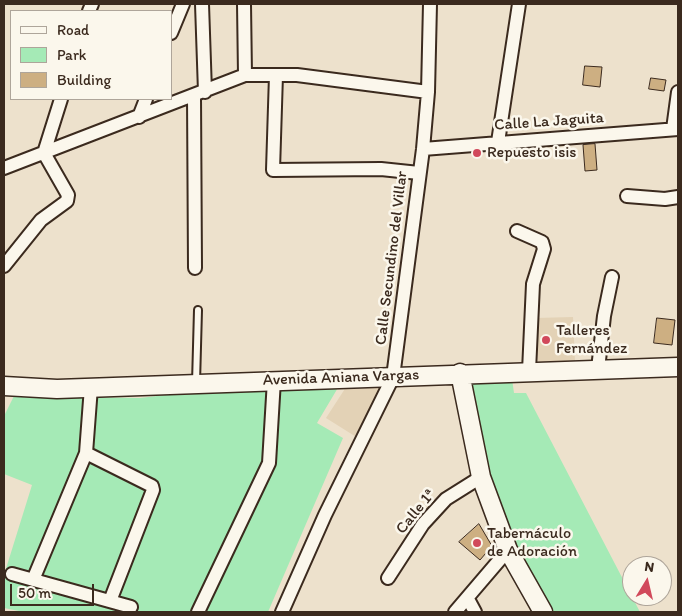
<!DOCTYPE html>
<html>
<head>
<meta charset="utf-8">
<style>
	body { margin:0 }
	#map { position:relative; width:682px; height:616px; overflow:hidden; background:#ede1cc; font-family:Itim,sans-serif }
	canvas { display:block }
	.frame { position:absolute; inset:0; border:5px solid #3b2a1e; pointer-events:none }
	.legend { position:absolute; left:10px; top:10px; width:162px; height:90px; box-sizing:border-box; background:#fbf7ec; border:1px solid #aea59a; margin:0; padding:6px 9px; list-style:none; font-size:15px; color:#3b2a1e }
	.legend li { display:flex; align-items:center; gap:10px; height:25px }
	.legend b { width:25px; border:1px solid #aea59a }
	.north { position:absolute; left:622px; top:556px; width:50px; height:50px; box-sizing:border-box; background:#fbf7ec; border:1px solid #aea59a; border-radius:50%; rotate:9deg; font-size:14px; font-weight:700; line-height:20px; text-align:center; color:#3b2a1e }
	.north::after { content:''; display:block; margin:auto; width:18px; height:22px; background:#d1495b; clip-path:polygon(50% 0,100% 100%,50% 72%,0 100%) }
	.scale { position:absolute; left:10px; top:584px; width:84px; height:22px; box-sizing:border-box; border:2px solid #3b2a1e; border-top:0; padding-left:6px; font-size:15px; line-height:18px; white-space:nowrap; color:#3b2a1e; -webkit-text-stroke:4px #fbf7ec; paint-order:stroke }
</style>
</head>
<body>
<div id="map">
<canvas width="682" height="616"></canvas>
<div class="frame"></div>
<ul class="legend">
<li><b style="height:6px;background:#fbf7ec"></b>Road</li>
<li><b style="height:14px;background:#a5eab6"></b>Park</li>
<li><b style="height:14px;background:#cdaf82"></b>Building</li>
</ul>
<div class="north">N</div>
<div class="scale">50 m</div>
</div>
<script>
const g = document.querySelector('canvas').getContext('2d');
g.lineJoin = 'round';
function fillPath(path, color) { g.fillStyle = color; g.fill(path, 'evenodd'); }
function strokePath(path, color, width, dash) { g.strokeStyle = color; g.lineWidth = width; g.lineCap = dash ? 'butt' : 'round'; g.setLineDash(dash || []); g.stroke(path); }
function drawText(font, color, halo, rows, align = 'center') {
  g.font = font + ' Itim,sans-serif'; g.lineWidth = 5; g.setLineDash([]); g.textBaseline = 'middle'; g.strokeStyle = halo; g.fillStyle = color; for (const [text, x, y, turn = 0] of rows) {
    g.save(); g.translate(x, y); g.rotate((+turn || 0) * Math.PI / 180); g.textAlign = isNaN(turn) ? turn : align; if (halo) g.strokeText(text, 0, 0); g.fillText(text, 0, 0); g.restore();
  }
}
const built = new Path2D(`
	M 573,317 L 575,361 L 538,363 L 536,318 Z
	M 350,381 L 391,381 L 361,440 L 326,418 Z`);
const green = new Path2D(`
	M 512,379 L 514,393 L 526,393 L 640,612 L 549,612 L 515,548 L 480,446 L 465,380 Z
	M 258,384 L 339,386 L 317,423 L 343,438 L 268,612 L 24,612 L 4,608 L 4,575 L 32,485 L 4,474 L 4,416 L 14,396 L 140,398 Z`);
const building = new Path2D(`
	M 585,66 L 602,67 L 600,87 L 583,85 Z
	M 651,78 L 666,80 L 664,91 L 649,89 Z
	M 595,144 L 597,170 L 585,171 L 583,145 Z
	M 657,318 L 675,320 L 672,345 L 654,343 Z
	M 479,524 L 492,546 L 480,560 L 459,542 Z`);
const lane = new Path2D(`
	M 196,383 L 198,310`);
const street = new Path2D(`
	M 202,4 L 205,92
	M 244,4 L 245,75
	M 89,11 L 92,4
	M 171,33 L 183,4
	M 276,75 L 273,170 L 381,169 L 419,173
	M 194,96 L 195,268
	M 139,117 L 146,99
	M 673,129 L 678,92
	M 498,142 L 519,4
	M 423,149 L 678,129
	M 4,168 L 245,75 L 297,75 L 428,92
	M 627,196 L 665,199 L 678,197
	M 517,231 L 542,242 L 544,249 L 533,284 L 529,371
	M 4,266 L 41,220 L 67,201 L 68,195 L 44,153 L 61,99
	M 598,369 L 604,316 L 612,277
	M 86,453 L 152,486 L 153,490 L 110,601
	M 12,574 L 131,607
	M 388,578 L 423,524 L 446,499 L 481,477
	M 33,580 L 86,453 L 91,387
	M 468,599 L 475,612
	M 198,612 L 269,463 L 274,380
	M 282,612 L 325,515 L 393,377 L 423,149 L 428,92 L 430,4
	M 455,612 L 508,550`);
const secondary = new Path2D(`
	M 460,373 L 481,477 L 508,550 L 543,612
	M 4,386 L 57,389 L 678,367`);
const markers = [
	[477,153,5,"#d1495b"],
	[546,340,5,"#d1495b"],
	[477,543,5,"#d1495b"]
];
const streetNames = [
	["Calle La Jaguita",549,122,-4],
	["Calle Secundino del Villar",392,258,-83],
	["Avenida Aniana Vargas",341,378,-2],
	["Calle 1ª",416,512,-51]
];
const poiNames = [
	["Repuesto isis",487,153],
	["Talleres",556,331],
	["Fernández",556,349],
	["Tabernáculo",487,534],
	["de Adoración",487,552]
];
fillPath(built, '#e3d2b6');
fillPath(green, '#a5eab6');
fillPath(building, '#cdaf82');
strokePath(building, '#3b2a1e', 1);
strokePath(lane, '#3b2a1e', 10);
strokePath(street, '#3b2a1e', 16);
strokePath(secondary, '#3b2a1e', 21);
strokePath(lane, '#fbf7ec', 6);
strokePath(street, '#fbf7ec', 12);
strokePath(secondary, '#fbf7ec', 18);
for (const [x, y, r, color] of markers) { const dot = new Path2D(); dot.arc(x, y, r, 0, 2 * Math.PI); g.fillStyle = color; g.fill(dot); strokePath(dot, '#fbf7ec', 2); }
drawText('16px', '#3b2a1e', '#fbf7ec', streetNames);
drawText('16px', '#3b2a1e', '#fbf7ec', poiNames, 'left');
</script>
</body>
</html>
